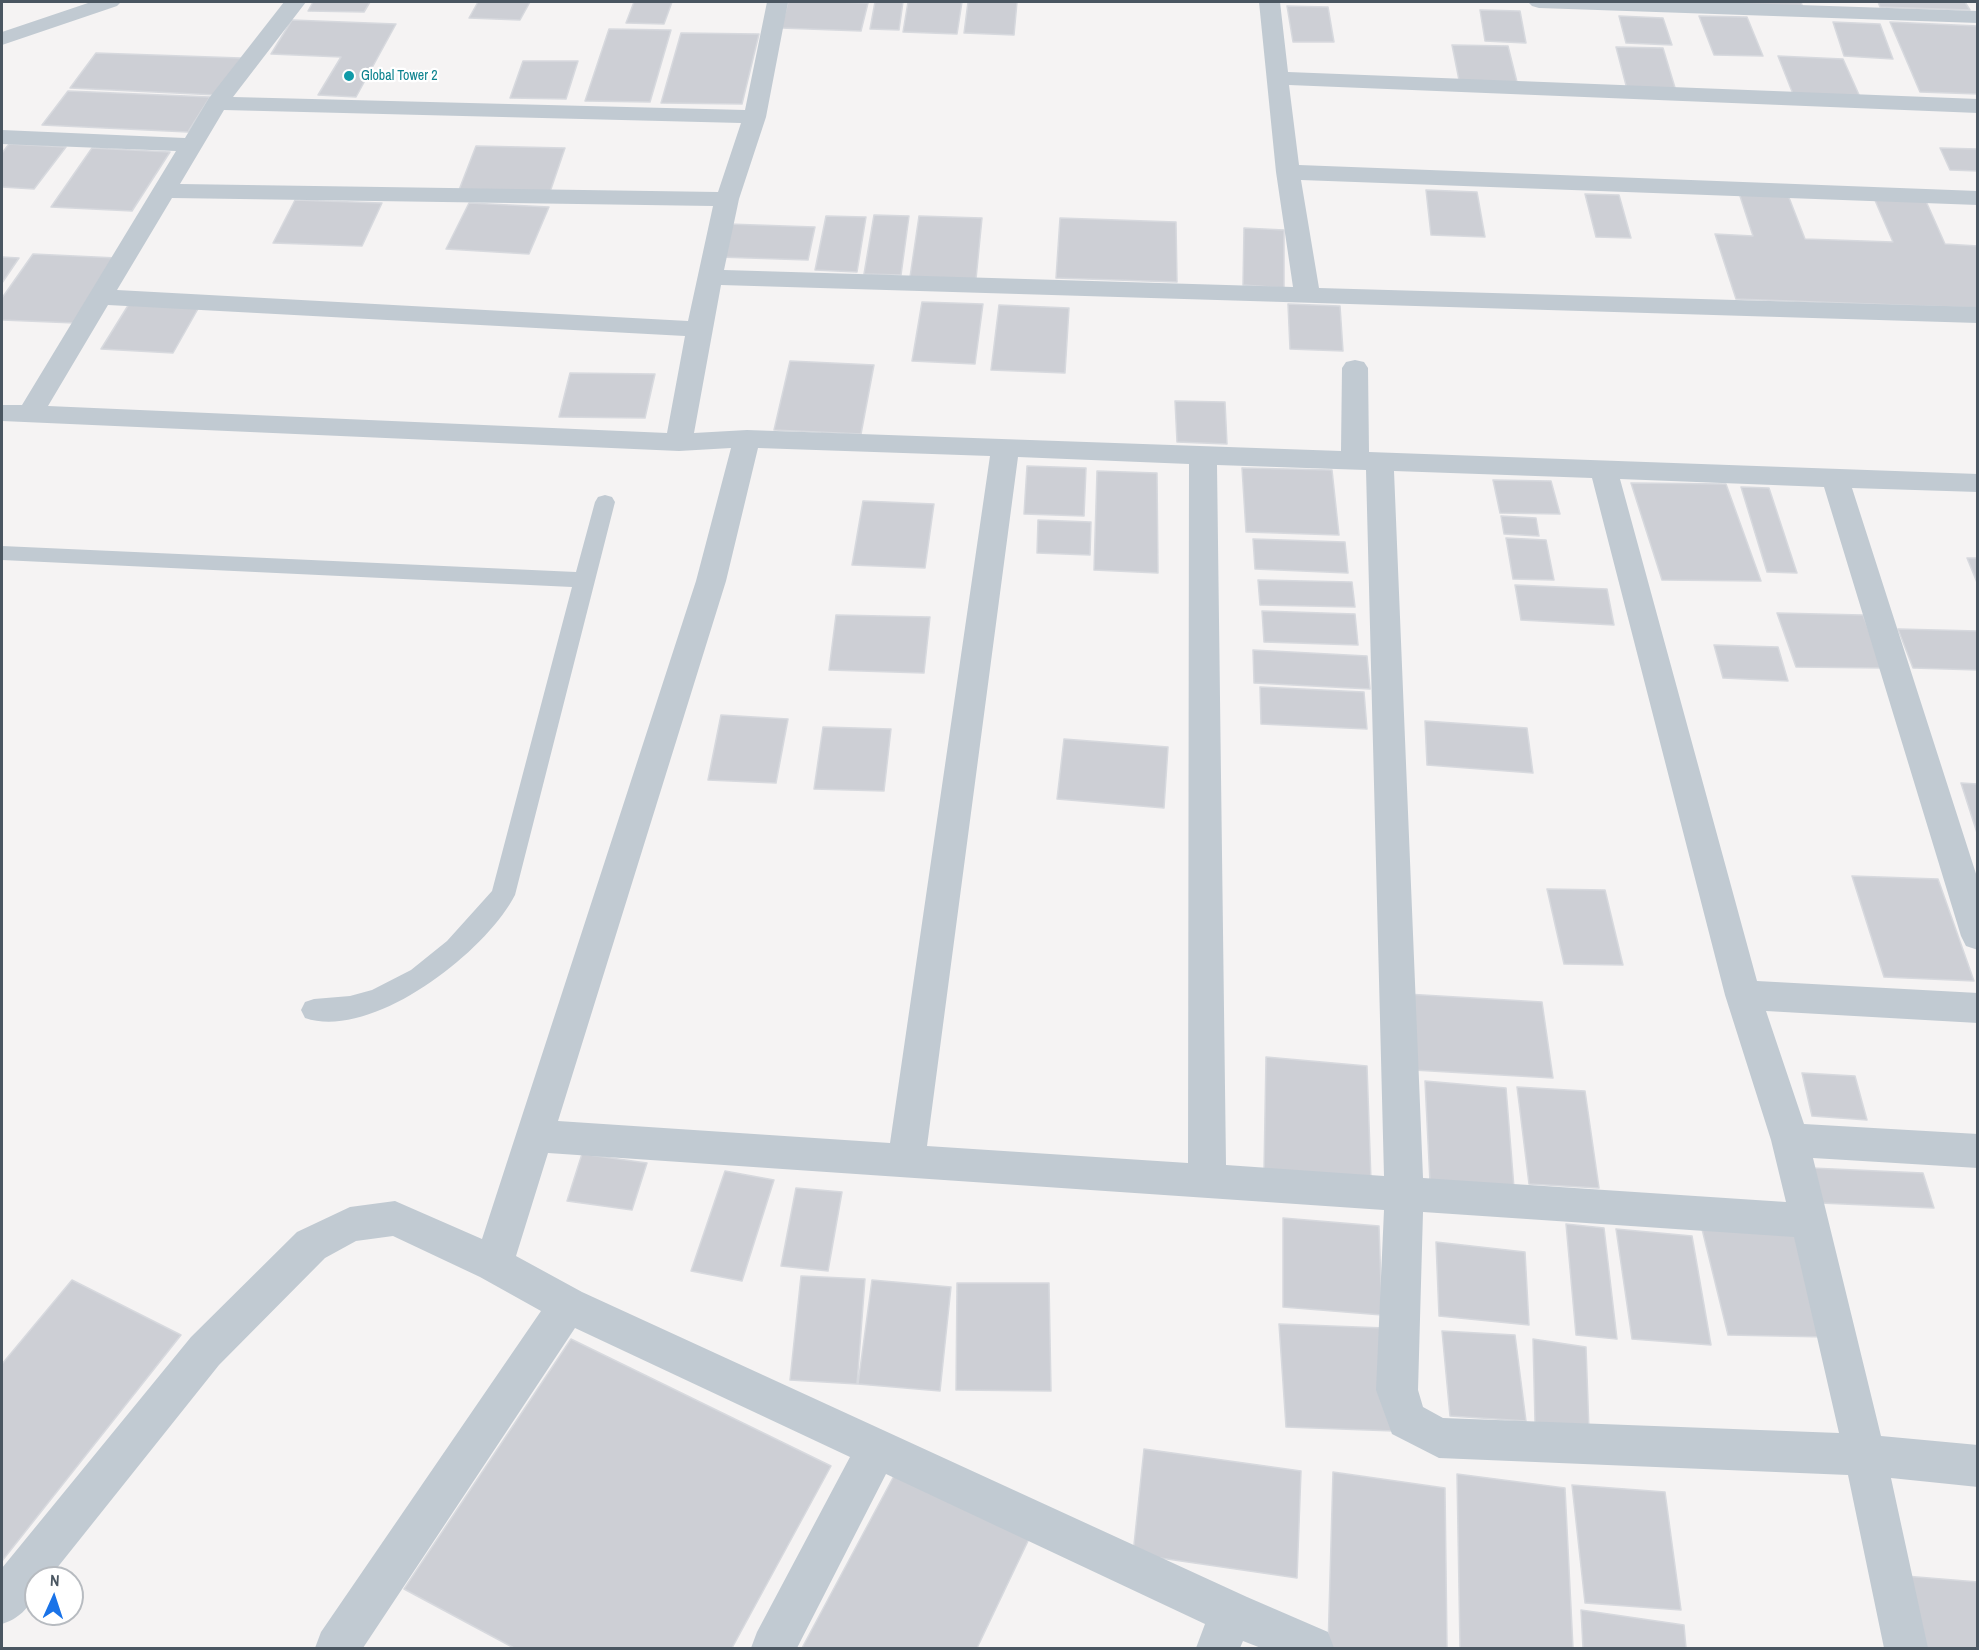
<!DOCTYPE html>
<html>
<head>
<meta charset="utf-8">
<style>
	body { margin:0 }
	#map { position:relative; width:1979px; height:1650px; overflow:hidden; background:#f5f3f3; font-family:"Archivo Narrow",sans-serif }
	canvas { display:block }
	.frame { position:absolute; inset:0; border:3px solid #4a5661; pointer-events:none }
	.north { position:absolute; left:24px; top:1566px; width:60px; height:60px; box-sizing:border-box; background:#fff; border:2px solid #b7bbc0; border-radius:50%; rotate:3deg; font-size:16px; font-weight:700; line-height:24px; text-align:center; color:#4a5661 }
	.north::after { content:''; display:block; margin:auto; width:21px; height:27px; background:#1a73e8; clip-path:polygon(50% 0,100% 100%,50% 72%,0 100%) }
</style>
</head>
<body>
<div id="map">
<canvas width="1979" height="1650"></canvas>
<div class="frame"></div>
<div class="north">N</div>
</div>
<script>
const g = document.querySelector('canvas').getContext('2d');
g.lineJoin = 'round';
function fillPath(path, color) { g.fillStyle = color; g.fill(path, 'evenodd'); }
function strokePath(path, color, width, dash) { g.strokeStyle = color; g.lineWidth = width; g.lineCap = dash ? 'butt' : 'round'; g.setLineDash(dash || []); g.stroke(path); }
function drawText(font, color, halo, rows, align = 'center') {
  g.font = font + ' "Archivo Narrow",sans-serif'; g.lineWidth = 4.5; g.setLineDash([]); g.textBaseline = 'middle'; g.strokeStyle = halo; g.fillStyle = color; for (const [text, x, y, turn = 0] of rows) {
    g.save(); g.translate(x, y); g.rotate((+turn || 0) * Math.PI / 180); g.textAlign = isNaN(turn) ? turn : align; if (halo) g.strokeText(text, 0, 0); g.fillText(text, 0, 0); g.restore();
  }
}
const building = new Path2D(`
	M 313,2 L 370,2 L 364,12 L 308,11 Z
	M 478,2 L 530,2 L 520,20 L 469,18 Z
	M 634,2 L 672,2 L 664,24 L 626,23 Z
	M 788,2 L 836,2 L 868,3 L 861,31 L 781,28 Z
	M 875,2 L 903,2 L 899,30 L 870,29 Z
	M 908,2 L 962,2 L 957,34 L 903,32 Z
	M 968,2 L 1017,2 L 1014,35 L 964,33 Z
	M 1717,2 L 1801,2 L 1803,8 L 1718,5 Z
	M 1878,2 L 1965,2 L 1970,10 L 1880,7 Z
	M 1287,6 L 1328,7 L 1334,42 L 1293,42 Z
	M 1480,10 L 1520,11 L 1526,43 L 1485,41 Z
	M 1619,16 L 1663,18 L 1672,45 L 1626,43 Z
	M 1699,16 L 1747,17 L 1763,56 L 1714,55 Z
	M 292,20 L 396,24 L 356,97 L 318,95 L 341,57 L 271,54 Z
	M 1833,22 L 1880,24 L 1893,59 L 1844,56 Z
	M 1890,22 L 1978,26 L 1978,94 L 1920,92 Z
	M 609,29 L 671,30 L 650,102 L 585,101 Z
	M 681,33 L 759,34 L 742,104 L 661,103 Z
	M 1452,45 L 1508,46 L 1518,86 L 1460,85 Z
	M 1616,47 L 1663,48 L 1676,91 L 1627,89 Z
	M 96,53 L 241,58 L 217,95 L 70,88 Z
	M 1778,56 L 1843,59 L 1860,97 L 1793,94 Z
	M 523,61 L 578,61 L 566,99 L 510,98 Z
	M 68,91 L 210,97 L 188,132 L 42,125 Z
	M 9,144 L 66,147 L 34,189 L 2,187 L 2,153 Z
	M 476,146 L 565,148 L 550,192 L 459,190 Z
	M 92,148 L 170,152 L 132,211 L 51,207 Z
	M 1940,148 L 1978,149 L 1978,171 L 1950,170 Z
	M 1426,190 L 1477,192 L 1485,237 L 1431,235 Z
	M 1739,193 L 1788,195 L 1805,239 L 1893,242 L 1874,198 L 1925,199 L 1945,244 L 1978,246 L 1978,308 L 1736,299 L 1715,234 L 1753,236 Z
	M 1585,194 L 1619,195 L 1631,238 L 1596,237 Z
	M 295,200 L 382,203 L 362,246 L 273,243 Z
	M 469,203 L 549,207 L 529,254 L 446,249 Z
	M 874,215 L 909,216 L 901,275 L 864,274 Z
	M 826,216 L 866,217 L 857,272 L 815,270 Z
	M 919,216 L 982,218 L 976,279 L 910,277 Z
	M 1060,218 L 1176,222 L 1177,282 L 1056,278 Z
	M 728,224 L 815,227 L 808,260 L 719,257 Z
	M 1244,228 L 1284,230 L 1284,288 L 1243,285 Z
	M 33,254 L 117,258 L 75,323 L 2,320 L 2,298 Z
	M 2,257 L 19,258 L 2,283 Z
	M 922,302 L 983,304 L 975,364 L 912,361 Z
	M 129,304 L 199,307 L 173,353 L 101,349 Z
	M 1288,304 L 1340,306 L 1343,351 L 1290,349 Z
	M 999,305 L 1069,308 L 1065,373 L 991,370 Z
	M 790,361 L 874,365 L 861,434 L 774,430 Z
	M 570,373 L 655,374 L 645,418 L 559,417 Z
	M 1175,401 L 1225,402 L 1227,444 L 1177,442 Z
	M 1027,466 L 1086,468 L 1084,516 L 1024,514 Z
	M 1242,468 L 1332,470 L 1339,535 L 1246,532 Z
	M 1097,471 L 1157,473 L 1158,573 L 1094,570 Z
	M 1493,480 L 1551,481 L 1560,514 L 1500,513 Z
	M 1631,483 L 1726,484 L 1761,581 L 1662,580 Z
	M 1741,487 L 1769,488 L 1797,573 L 1767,572 Z
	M 863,501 L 934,504 L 925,568 L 852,565 Z
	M 1501,516 L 1536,518 L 1539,536 L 1504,534 Z
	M 1038,520 L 1091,522 L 1090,555 L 1037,553 Z
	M 1506,538 L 1546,540 L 1554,580 L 1513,579 Z
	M 1253,539 L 1345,542 L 1348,573 L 1255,569 Z
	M 1967,558 L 1978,558 L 1978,585 Z
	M 1258,580 L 1352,582 L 1355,607 L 1260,605 Z
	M 1515,585 L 1607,589 L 1614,625 L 1521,620 Z
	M 1262,611 L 1355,614 L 1358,645 L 1264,642 Z
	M 1777,613 L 1863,615 L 1883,668 L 1796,667 Z
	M 836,615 L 930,617 L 924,673 L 829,670 Z
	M 1898,629 L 1978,631 L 1978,670 L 1913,668 Z
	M 1714,645 L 1778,647 L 1788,681 L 1723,678 Z
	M 1253,650 L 1367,656 L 1370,689 L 1254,683 Z
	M 1260,687 L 1364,692 L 1367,729 L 1261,724 Z
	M 721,715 L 788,719 L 776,783 L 708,780 Z
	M 1425,721 L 1527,728 L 1533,773 L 1427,765 Z
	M 823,727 L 891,729 L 884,791 L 814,789 Z
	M 1064,739 L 1168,747 L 1164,808 L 1057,799 Z
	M 1961,783 L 1978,784 L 1978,836 Z
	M 1852,876 L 1938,879 L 1974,981 L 1884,977 Z
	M 1547,889 L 1605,890 L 1623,965 L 1564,964 Z
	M 1406,994 L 1542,1002 L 1553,1078 L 1413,1070 Z
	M 1266,1057 L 1367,1066 L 1371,1181 L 1264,1171 Z
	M 1802,1073 L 1855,1076 L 1867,1120 L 1812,1116 Z
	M 1425,1081 L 1506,1088 L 1514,1188 L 1430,1182 Z
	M 1517,1087 L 1585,1091 L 1599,1188 L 1529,1184 Z
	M 582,1154 L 647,1163 L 632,1210 L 567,1201 Z
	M 1811,1168 L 1923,1173 L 1934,1208 L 1820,1203 Z
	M 725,1171 L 774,1180 L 742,1281 L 691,1271 Z
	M 796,1188 L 842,1192 L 828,1271 L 781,1266 Z
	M 1283,1218 L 1379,1226 L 1382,1315 L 1283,1307 Z
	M 1566,1224 L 1604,1228 L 1617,1339 L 1576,1335 Z
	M 1701,1225 L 1796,1227 L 1827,1337 L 1728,1335 Z
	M 1616,1229 L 1692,1236 L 1711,1345 L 1632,1339 Z
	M 1436,1242 L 1525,1252 L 1529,1325 L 1439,1316 Z
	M 801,1276 L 865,1279 L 857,1384 L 790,1380 Z
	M 72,1280 L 181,1335 L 2,1561 L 2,1364 Z
	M 872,1280 L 951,1287 L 940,1391 L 858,1384 Z
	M 957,1283 L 1049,1283 L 1051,1391 L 956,1390 Z
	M 1279,1324 L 1385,1328 L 1394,1431 L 1286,1427 Z
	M 1442,1331 L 1515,1335 L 1526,1421 L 1450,1416 Z
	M 571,1339 L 831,1466 L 732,1648 L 514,1648 L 404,1589 Z
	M 1533,1339 L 1586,1347 L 1589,1431 L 1535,1422 Z
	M 1144,1449 L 1301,1471 L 1297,1578 L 1133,1554 Z
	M 1333,1472 L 1445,1488 L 1447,1648 L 1328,1648 Z
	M 895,1474 L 1029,1539 L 977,1648 L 802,1648 Z
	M 1457,1474 L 1565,1488 L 1573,1648 L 1460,1648 Z
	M 1572,1485 L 1665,1492 L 1681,1610 L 1585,1603 Z
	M 1905,1576 L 1978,1582 L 1978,1648 L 1921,1648 Z
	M 1581,1610 L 1684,1625 L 1686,1648 L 1583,1648 Z`);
const lane = new Path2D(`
	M 605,495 L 612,497 L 615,502 L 515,895 C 486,952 372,1041 305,1018 L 301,1010 L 305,1002 L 314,999 L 350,996 L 372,990 L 411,970 L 447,941 L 492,891 L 572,587 L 2,560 L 2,546 L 576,572 L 595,502 L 598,497 Z`);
const street = new Path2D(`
	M 91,2 L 121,2 L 117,6 L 2,45 L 2,32 Z
	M 284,2 L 306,2 L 233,97 L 745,110 L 767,2 L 788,2 L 766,117 L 739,199 L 724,270 L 1293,287 L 1276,172 L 1259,2 L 1280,2 L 1288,72 L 1978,99 L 1978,113 L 1289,85 L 1299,165 L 1978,191 L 1978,205 L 1301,180 L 1319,288 L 1978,307 L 1978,323 L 721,285 L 694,433 L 747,430 L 1341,451 L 1342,368 L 1346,362 L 1355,360 L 1364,362 L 1368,368 L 1369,452 L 1978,474 L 1978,492 L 1852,488 L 1978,880 L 1978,950 L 1966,946 L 1961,936 L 1824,487 L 1620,479 L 1757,981 L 1978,993 L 1978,1023 L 1766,1011 L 1804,1124 L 1978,1134 L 1978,1168 L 1813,1158 L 1881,1436 L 1978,1445 L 1978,1487 L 1891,1478 L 1928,1648 L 1884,1648 L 1848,1475 L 1439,1458 L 1392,1434 L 1376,1390 L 1384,1210 L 548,1153 L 516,1256 L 582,1292 L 1247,1597 L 1328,1632 L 1334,1648 L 1261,1648 L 1243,1641 L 1240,1648 L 1196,1648 L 1205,1624 L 886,1474 L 797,1648 L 751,1648 L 757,1632 L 850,1457 L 575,1328 L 363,1648 L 315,1648 L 321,1632 L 541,1311 L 480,1277 L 393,1236 L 356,1241 L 325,1258 L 219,1365 L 49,1578 L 36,1578 C 36,1601 24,1617 2,1624 L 2,1568 L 191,1337 L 297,1232 L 350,1207 L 395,1201 L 482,1239 L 696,581 L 731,448 L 679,451 L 2,421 L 2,405 L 22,405 L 176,151 L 2,144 L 2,130 L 185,138 L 209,98 ZM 224,110 L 741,123 L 718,192 L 180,184 ZM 172,198 L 713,206 L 688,321 L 117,290 ZM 108,305 L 685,336 L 667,433 L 48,406 ZM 758,448 L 990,456 L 890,1143 L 558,1121 L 726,581 ZM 1018,457 L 1189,464 L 1188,1163 L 927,1146 ZM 1217,465 L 1366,470 L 1384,1176 L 1226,1165 ZM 1394,471 L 1592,478 L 1725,995 L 1771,1140 L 1786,1202 L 1423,1178 ZM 1423,1212 L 1794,1237 L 1839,1433 L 1443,1418 L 1423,1407 L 1418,1390 Z
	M 1528,2 L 1710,2 L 1978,11 L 1978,23 L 1539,8 L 1532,6 Z`);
const markers = [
	[349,76,6,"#0f9aa8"]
];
const farCulturenames = [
	["Global Tower 2",361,76]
];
fillPath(building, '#cdcfd5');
strokePath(building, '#d7d9de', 1.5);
fillPath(lane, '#c1cad2');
fillPath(street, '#c1cad2');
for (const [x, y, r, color] of markers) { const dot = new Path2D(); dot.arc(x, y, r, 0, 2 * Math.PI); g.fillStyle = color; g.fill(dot); strokePath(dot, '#fff', 2); }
drawText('14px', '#0d838f', '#fff', farCulturenames, 'left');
</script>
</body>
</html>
